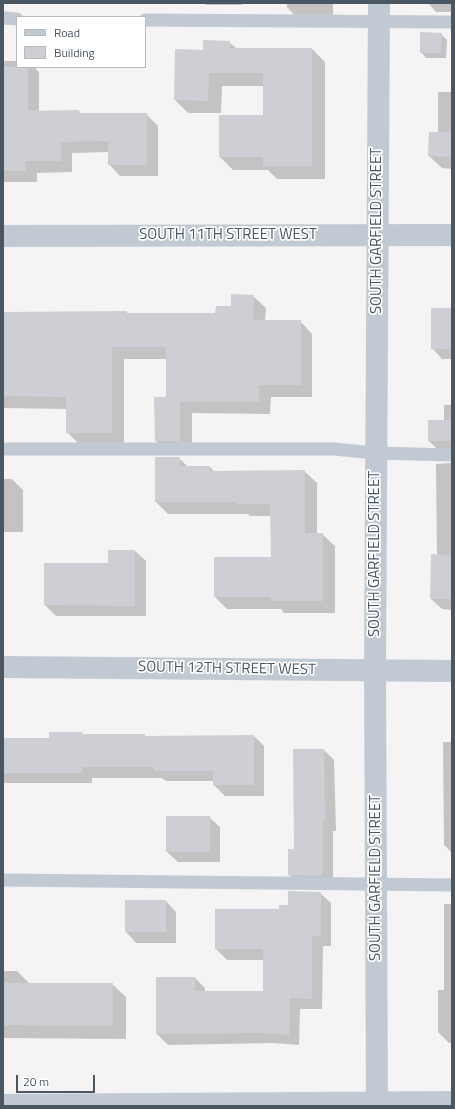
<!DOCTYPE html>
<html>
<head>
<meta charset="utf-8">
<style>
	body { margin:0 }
	#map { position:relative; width:455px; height:1109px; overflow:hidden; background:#f5f3f3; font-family:"Titillium Web",sans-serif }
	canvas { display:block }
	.frame { position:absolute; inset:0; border:4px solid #4a5661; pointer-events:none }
	.legend { position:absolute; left:16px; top:16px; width:130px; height:52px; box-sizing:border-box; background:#fff; border:1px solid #b7bbc0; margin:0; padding:5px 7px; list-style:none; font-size:12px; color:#4a5661 }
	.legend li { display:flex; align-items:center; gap:8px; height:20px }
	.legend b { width:20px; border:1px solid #b7bbc0 }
	.scale { position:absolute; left:16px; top:1075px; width:79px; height:18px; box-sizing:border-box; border:2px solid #4a5661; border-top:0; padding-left:5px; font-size:12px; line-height:14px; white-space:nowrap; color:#4a5661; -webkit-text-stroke:3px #fff; paint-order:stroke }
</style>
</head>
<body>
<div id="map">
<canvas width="455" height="1109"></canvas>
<div class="frame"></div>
<ul class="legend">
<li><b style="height:5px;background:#c1cad2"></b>Road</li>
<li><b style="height:11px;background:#cdcfd5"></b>Building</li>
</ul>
<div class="scale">20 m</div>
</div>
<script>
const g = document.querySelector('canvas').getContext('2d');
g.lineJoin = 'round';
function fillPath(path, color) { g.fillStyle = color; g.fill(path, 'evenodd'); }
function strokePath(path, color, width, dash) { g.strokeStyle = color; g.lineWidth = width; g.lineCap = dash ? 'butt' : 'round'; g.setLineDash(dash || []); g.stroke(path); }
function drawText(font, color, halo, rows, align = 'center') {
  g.font = font + ' "Titillium Web",sans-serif'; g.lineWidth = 3.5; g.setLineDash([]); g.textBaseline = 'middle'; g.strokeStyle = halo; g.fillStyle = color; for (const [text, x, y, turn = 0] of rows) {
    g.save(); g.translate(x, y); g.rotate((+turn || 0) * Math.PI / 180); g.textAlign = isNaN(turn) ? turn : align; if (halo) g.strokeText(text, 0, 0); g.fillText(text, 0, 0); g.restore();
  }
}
const shadow = new Path2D(`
	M 205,3 L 242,3 L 242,5 L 206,5 Z
	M 287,3 L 333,3 L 333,18 L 297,18 L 287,7 Z
	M 428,3 L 452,3 L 452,12 L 436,12 Z
	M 441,34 L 447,40 L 446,58 L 426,58 L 421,52 Z
	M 229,42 L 237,49 L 312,49 L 325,62 L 325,179 L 277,179 L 268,170 L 233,170 L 220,157 L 264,116 L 264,86 L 222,86 L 221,113 L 188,113 L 175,100 L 204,51 Z
	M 3,61 L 17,61 L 17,67 L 34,67 L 39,72 L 39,112 L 79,111 L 82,114 L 146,114 L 158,126 L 158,176 L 120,176 L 109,164 L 109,152 L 72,153 L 72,172 L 37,173 L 37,182 L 3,182 Z
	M 438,92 L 452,92 L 452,169 L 442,168 L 429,156 L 438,133 Z
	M 253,296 L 266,308 L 265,321 L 300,321 L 312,334 L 312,397 L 271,397 L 270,414 L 192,413 L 192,453 L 169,453 L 156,441 L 167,398 L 167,359 L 124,359 L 124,444 L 79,444 L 67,432 L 67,409 L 3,408 L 3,313 L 126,312 L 129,314 L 216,314 Z
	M 452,309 L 452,359 L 442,359 L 432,348 Z
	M 444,405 L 452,405 L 452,457 L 440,452 L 429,441 L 444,421 Z
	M 179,458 L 188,467 L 210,467 L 215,472 L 304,471 L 317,483 L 317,534 L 322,534 L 335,546 L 335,613 L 284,613 L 281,609 L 227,609 L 215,597 L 272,558 L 271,516 L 250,516 L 248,514 L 168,514 L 156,502 Z
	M 452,463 L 452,610 L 442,609 L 431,599 L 437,556 L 436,464 Z
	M 3,479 L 12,479 L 23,490 L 23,532 L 3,532 Z
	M 135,551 L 146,561 L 146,616 L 56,616 L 45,605 L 109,564 Z
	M 82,733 L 84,735 L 144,735 L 147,737 L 254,736 L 264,746 L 264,796 L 225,796 L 214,785 L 214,781 L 166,781 L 162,778 L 92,778 L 92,783 L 3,783 L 3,739 L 50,739 Z
	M 443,742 L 452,742 L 452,853 L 444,845 Z
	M 324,750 L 334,760 L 336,831 L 333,831 L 333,884 L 299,885 L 289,875 Z
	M 209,817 L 220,827 L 220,862 L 178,862 L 167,852 Z
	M 3,849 L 4,850 L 4,876 L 3,876 Z
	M 320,893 L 331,903 L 331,946 L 323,946 L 322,1009 L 300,1009 L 299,1045 L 273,1043 L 168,1045 L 157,1034 L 157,978 L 195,978 L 205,988 L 205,992 L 264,992 L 264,960 L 227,960 L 216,949 L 280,910 Z
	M 166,901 L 176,912 L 176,943 L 136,943 L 126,932 Z
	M 444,904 L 452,904 L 452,1043 L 449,1043 L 438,1032 L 438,990 L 444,990 Z
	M 3,971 L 17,971 L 30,984 L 112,984 L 126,997 L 126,1039 L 3,1038 Z`);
const building = new Path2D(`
	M 420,32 L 442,33 L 441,53 L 420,53 Z
	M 203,40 L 230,41 L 230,48 L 312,48 L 312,166 L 263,166 L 263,157 L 219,157 L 219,115 L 263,115 L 263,73 L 209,73 L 208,101 L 174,100 L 175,49 L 203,50 Z
	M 3,67 L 28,67 L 28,111 L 79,110 L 79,113 L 147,113 L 147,165 L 108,165 L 108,141 L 61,142 L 61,161 L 25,161 L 26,171 L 3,171 Z
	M 429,132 L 452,132 L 452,157 L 428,156 Z
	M 231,294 L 254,295 L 253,320 L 301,320 L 301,385 L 259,385 L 259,402 L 180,402 L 180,441 L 155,441 L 154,397 L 166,397 L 166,347 L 112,347 L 112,433 L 66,433 L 66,397 L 3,396 L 3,312 L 127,311 L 127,313 L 215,313 L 216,306 L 231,306 Z
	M 431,308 L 452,308 L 452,349 L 431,349 Z
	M 428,420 L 452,420 L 452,441 L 428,441 Z
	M 155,457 L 180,457 L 180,466 L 210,466 L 210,471 L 305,470 L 305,533 L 323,533 L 323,601 L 271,601 L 271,597 L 214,597 L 214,557 L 271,557 L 270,504 L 237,504 L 237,502 L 155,502 Z
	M 108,550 L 135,550 L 135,606 L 44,605 L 44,563 L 108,563 Z
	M 431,554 L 452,555 L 452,599 L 430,599 Z
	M 49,732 L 82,732 L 82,734 L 145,734 L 145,736 L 254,735 L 254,785 L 213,785 L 213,771 L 154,771 L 154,767 L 82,767 L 82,773 L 3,773 L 3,738 L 49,738 Z
	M 293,749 L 324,749 L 325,821 L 323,821 L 323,874 L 321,876 L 288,875 L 288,849 L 294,849 Z
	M 166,816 L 210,816 L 210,852 L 166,852 Z
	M 288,891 L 321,892 L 321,936 L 312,936 L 312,999 L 290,998 L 289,1035 L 262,1033 L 156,1034 L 156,977 L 195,977 L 195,991 L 263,991 L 263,949 L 215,949 L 215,909 L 279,909 L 279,905 L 288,905 Z
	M 125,900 L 166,900 L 166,932 L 125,932 Z
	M 3,983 L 113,983 L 113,1026 L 3,1025 Z`);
const lane = new Path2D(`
	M 3,18 L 17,19
	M 145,20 L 452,22
	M 3,449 L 334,449 L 375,453 L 452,455
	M 3,880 L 452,885`);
const street = new Path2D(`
	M 3,236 L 452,235
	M 3,667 L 452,671
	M 3,1105 L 452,1102
	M 377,1106 L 375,670 L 379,3`);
const streetNames = [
	["SOUTH GARFIELD STREET",377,231,-90],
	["SOUTH 11TH STREET WEST",228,235],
	["SOUTH GARFIELD STREET",375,554,-90],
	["SOUTH 12TH STREET WEST",227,669,1],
	["SOUTH GARFIELD STREET",376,878,-90]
];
fillPath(shadow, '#0003');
fillPath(building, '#cdcfd5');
strokePath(lane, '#c1cad2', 13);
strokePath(street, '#c1cad2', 22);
drawText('15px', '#4a5661', '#fff', streetNames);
</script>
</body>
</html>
